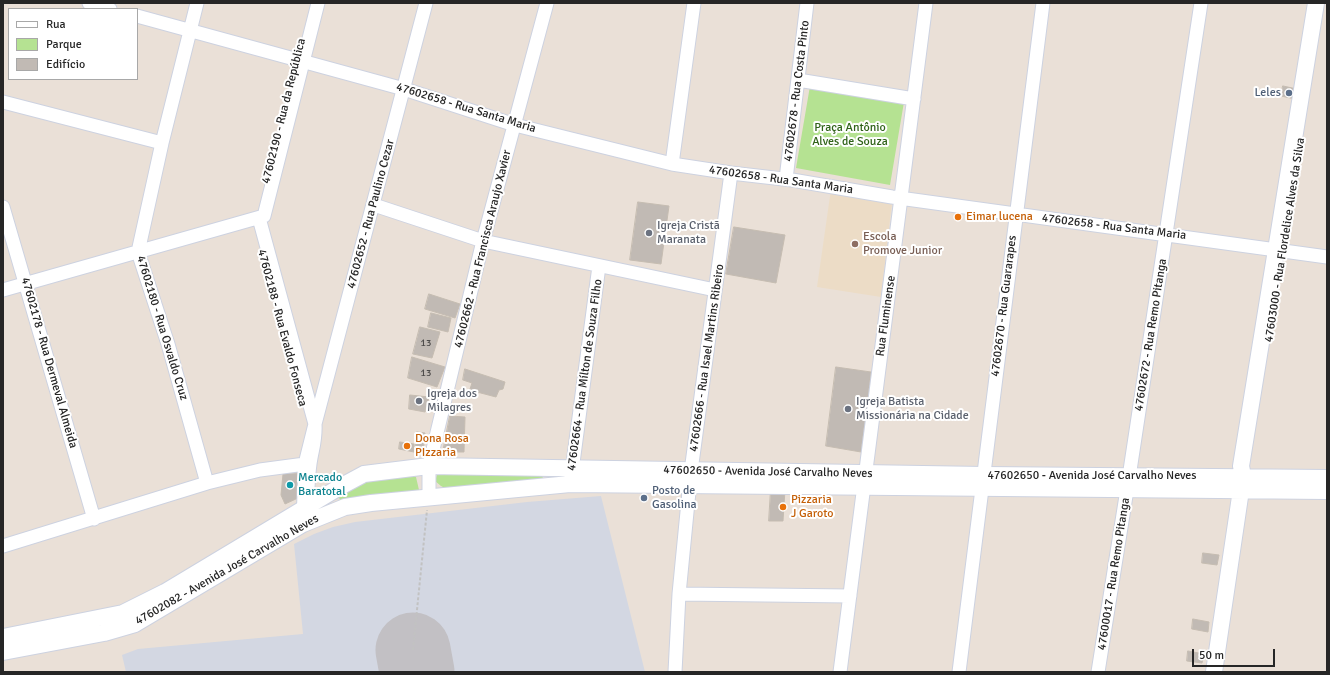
<!DOCTYPE html>
<html>
<head>
<meta charset="utf-8">
<style>
	body { margin:0 }
	#map { position:relative; width:1330px; height:675px; overflow:hidden; background:#eae0d7; font-family:Signika,sans-serif }
	canvas { display:block }
	.frame { position:absolute; inset:0; border:4px solid #262626; pointer-events:none }
	.legend { position:absolute; left:8px; top:8px; width:130px; height:72px; box-sizing:border-box; background:#fff; border:1px solid #a8a8a8; margin:0; padding:5px 7px; list-style:none; font-size:12px; color:#262626 }
	.legend li { display:flex; align-items:center; gap:8px; height:20px }
	.legend b { width:20px; border:1px solid #a8a8a8 }
	.scale { position:absolute; left:1192px; top:649px; width:83px; height:18px; box-sizing:border-box; border:2px solid #262626; border-top:0; padding-left:5px; font-size:12px; line-height:14px; white-space:nowrap; color:#262626; -webkit-text-stroke:3px #fff; paint-order:stroke }
</style>
</head>
<body>
<div id="map">
<canvas width="1330" height="675"></canvas>
<div class="frame"></div>
<ul class="legend">
<li><b style="height:5px;background:#fff"></b>Rua</li>
<li><b style="height:11px;background:#b5e292"></b>Parque</li>
<li><b style="height:11px;background:#c1bab4"></b>Edifício</li>
</ul>
<div class="scale">50 m</div>
</div>
<script>
const g = document.querySelector('canvas').getContext('2d');
g.lineJoin = 'round';
function fillPath(path, color) { g.fillStyle = color; g.fill(path, 'evenodd'); }
function strokePath(path, color, width, dash) { g.strokeStyle = color; g.lineWidth = width; g.lineCap = dash ? 'butt' : 'round'; g.setLineDash(dash || []); g.stroke(path); }
function drawText(font, color, halo, rows, align = 'center') {
  g.font = font + ' Signika,sans-serif'; g.lineWidth = 4; g.setLineDash([]); g.textBaseline = 'middle'; g.strokeStyle = halo; g.fillStyle = color; for (const [text, x, y, turn = 0] of rows) {
    g.save(); g.translate(x, y); g.rotate((+turn || 0) * Math.PI / 180); g.textAlign = isNaN(turn) ? turn : align; if (halo) g.strokeText(text, 0, 0); g.fillText(text, 0, 0); g.restore();
  }
}
const education = new Path2D(`
	M 831,189 L 892,202 L 881,297 L 817,287 Z`);
const airport = new Path2D(`
	M 601,496 L 645,672 L 126,672 L 122,655 L 138,649 L 303,634 L 294,544 L 314,534 L 333,527 L 355,522 L 527,502 Z`);
const green = new Path2D(`
	M 810,86 L 904,102 L 890,185 L 796,168 Z
	M 441,472 L 542,474 L 543,479 L 451,491 L 441,486 L 435,481 L 437,475 Z
	M 410,475 L 416,477 L 419,490 L 416,493 L 342,501 L 337,496 L 362,482 Z`);
const runway = new Path2D(`
	M 413,650 L 417,672`);
const building = new Path2D(`
	M 1283,86 L 1297,89 L 1295,99 L 1281,96 Z
	M 638,202 L 669,206 L 661,264 L 630,260 Z
	M 734,227 L 785,235 L 776,283 L 726,274 Z
	M 429,294 L 460,304 L 455,318 L 425,309 Z
	M 431,313 L 451,318 L 448,332 L 428,327 Z
	M 420,327 L 440,332 L 432,358 L 413,354 Z
	M 412,357 L 445,367 L 437,387 L 408,378 Z
	M 836,367 L 871,372 L 861,452 L 826,446 Z
	M 465,369 L 505,382 L 503,389 L 499,390 L 496,397 L 477,392 L 469,392 L 472,383 L 463,380 Z
	M 410,395 L 429,397 L 425,412 L 409,409 Z
	M 450,416 L 465,417 L 464,452 L 443,452 Z
	M 417,432 L 425,433 L 423,453 L 415,452 Z
	M 400,442 L 414,444 L 414,452 L 399,449 Z
	M 299,473 L 298,498 L 285,504 L 281,495 L 283,474 Z
	M 771,489 L 785,490 L 783,521 L 769,521 Z
	M 1203,553 L 1219,555 L 1217,565 L 1202,563 Z
	M 1193,619 L 1209,622 L 1208,632 L 1192,629 Z
	M 1188,651 L 1204,654 L 1202,663 L 1187,661 Z`);
const path = new Path2D(`
	M 413,650 L 427,510`);
const minor = new Path2D(`
	M 89,3 L 110,9
	M 197,3 L 162,143 L 138,252 L 168,344 L 207,483
	M 137,16 L 404,89 L 515,125 L 672,164 L 731,173 L 792,180 L 892,197 L 1327,257
	M 798,80 L 914,99
	M 3,102 L 162,143
	M 672,164 L 694,3
	M 786,179 L 807,3
	M 374,205 L 483,241 L 715,290
	M 3,207 L 94,519
	M 259,218 L 315,424 C 316,441 312,449 310,464 C 307,485 309,503 303,524 L 305,464 L 315,424 L 426,3
	M 3,290 L 264,216 L 318,3
	M 571,478 L 599,266
	M 429,497 L 429,466 L 483,241 L 547,3
	M 3,546 L 207,483 L 260,470 L 305,464
	M 679,594 L 850,596
	M 675,672 L 679,594 L 691,471 L 731,173
	M 840,672 L 926,3
	M 959,672 L 1043,3
	M 1098,672 L 1129,477 L 1201,3`);
const tertiary = new Path2D(`
	M 3,637 L 123,613 L 165,592 L 338,488 L 364,474 L 429,466 L 984,475 L 1327,478
	M 3,652 L 104,633 L 135,624 L 303,524 L 345,507 L 371,503 L 570,484 L 1327,491
	M 1214,672 L 1241,490 L 1243,476 L 1241,466 L 1316,3`);
const markers = [
	[1289,93,4,"#5c6f8a"],
	[958,217,4,"#e8710a"],
	[649,233,4,"#6b7280"],
	[855,244,4,"#8d6e63"],
	[419,401,4,"#6b7280"],
	[848,409,4,"#6b7280"],
	[407,446,4,"#e8710a"],
	[290,485,4,"#0f9aa8"],
	[644,498,4,"#5c6f8a"],
	[783,507,4,"#e8710a"]
];
const numberNames = [
	["13",426,343],
	["13",426,373]
];
const streetNames = [
	["47602678 - Rua Costa Pinto",797,91,-83],
	["47602658 - Rua Santa Maria",466,108,17],
	["47602190 - Rua da República",284,111,-76],
	["47602658 - Rua Santa Maria",781,180,8],
	["47602652 - Rua Paulino Cezar",371,214,-75],
	["47602658 - Rua Santa Maria",1114,227,7],
	["47603000 - Rua Flordelice Alves da Silva",1285,240,-81],
	["47602662 - Rua Francisca Araujo Xavier",483,249,-76],
	["47602670 - Rua Guararapes",1004,306,-83],
	["Rua Fluminense",886,316,-82],
	["47602180 - Rua Osvaldo Cruz",162,328,73],
	["47602188 - Rua Evaldo Fonseca",282,328,75],
	["47602672 - Rua Remo Pitanga",1151,335,-81],
	["47602666 - Rua Isael Martins Ribeiro",707,358,-82],
	["47602178 - Rua Dermeval Almeida",49,363,74],
	["47602664 - Rua Mílton de Souza Filho",585,375,-82],
	["47602650 - Avenida José Carvalho Neves",768,472,1],
	["47602650 - Avenida José Carvalho Neves",1092,476],
	["47602082 - Avenida José Carvalho Neves",227,570,-30],
	["47600017 - Rua Remo Pitanga",1114,574,-81]
];
const serviceNames = [
	["Leles",1281,93],
	["Posto de",652,491,"left"],
	["Gasolina",652,505,"left"]
];
const parkNames = [
	["Praça Antônio",850,128],
	["Alves de Souza",850,142]
];
const foodNames = [
	["Eimar lucena",966,217],
	["Dona Rosa",415,439],
	["PIzzaria",415,453],
	["Pizzaria",791,500],
	["J Garoto",791,514]
];
const worshipNames = [
	["Igreja Cristã",657,226],
	["Maranata",657,240],
	["Igreja dos",427,394],
	["Milagres",427,408],
	["Igreja Batista",856,402],
	["Missionária na Cidade",856,416]
];
const educationNames = [
	["Escola",863,237],
	["Promove Junior",863,251]
];
const cultureNames = [
	["Mercado",298,478],
	["Baratotal",298,492]
];
fillPath(education, '#ecdcc6');
fillPath(airport, '#d3d7e2');
fillPath(green, '#b5e292');
strokePath(runway, '#c2c0c4', 75);
fillPath(building, '#c1bab4');
strokePath(building, '#c5bcb1', 1);
strokePath(minor, '#cdd2e0', 15);
strokePath(tertiary, '#cdd2e0', 18);
strokePath(path, '#c2c2c2', 2, [3, 2]);
strokePath(minor, '#fff', 13);
strokePath(tertiary, '#fff', 16);
for (const [x, y, r, color] of markers) { const dot = new Path2D(); dot.arc(x, y, r, 0, 2 * Math.PI); g.fillStyle = color; g.fill(dot); strokePath(dot, '#fff', 1.5); }
drawText('10px', '#4d4b4a', null, numberNames);
drawText('12px', '#262626', '#fff', streetNames);
drawText('12px', '#4e5e75', '#fff', serviceNames, 'right');
drawText('12px', '#2f6218', '#fff', parkNames);
drawText('12px', '#c56008', '#fff', foodNames, 'left');
drawText('12px', '#5b616d', '#fff', worshipNames, 'left');
drawText('12px', '#785e54', '#fff', educationNames, 'left');
drawText('12px', '#0d838f', '#fff', cultureNames, 'left');
</script>
</body>
</html>
